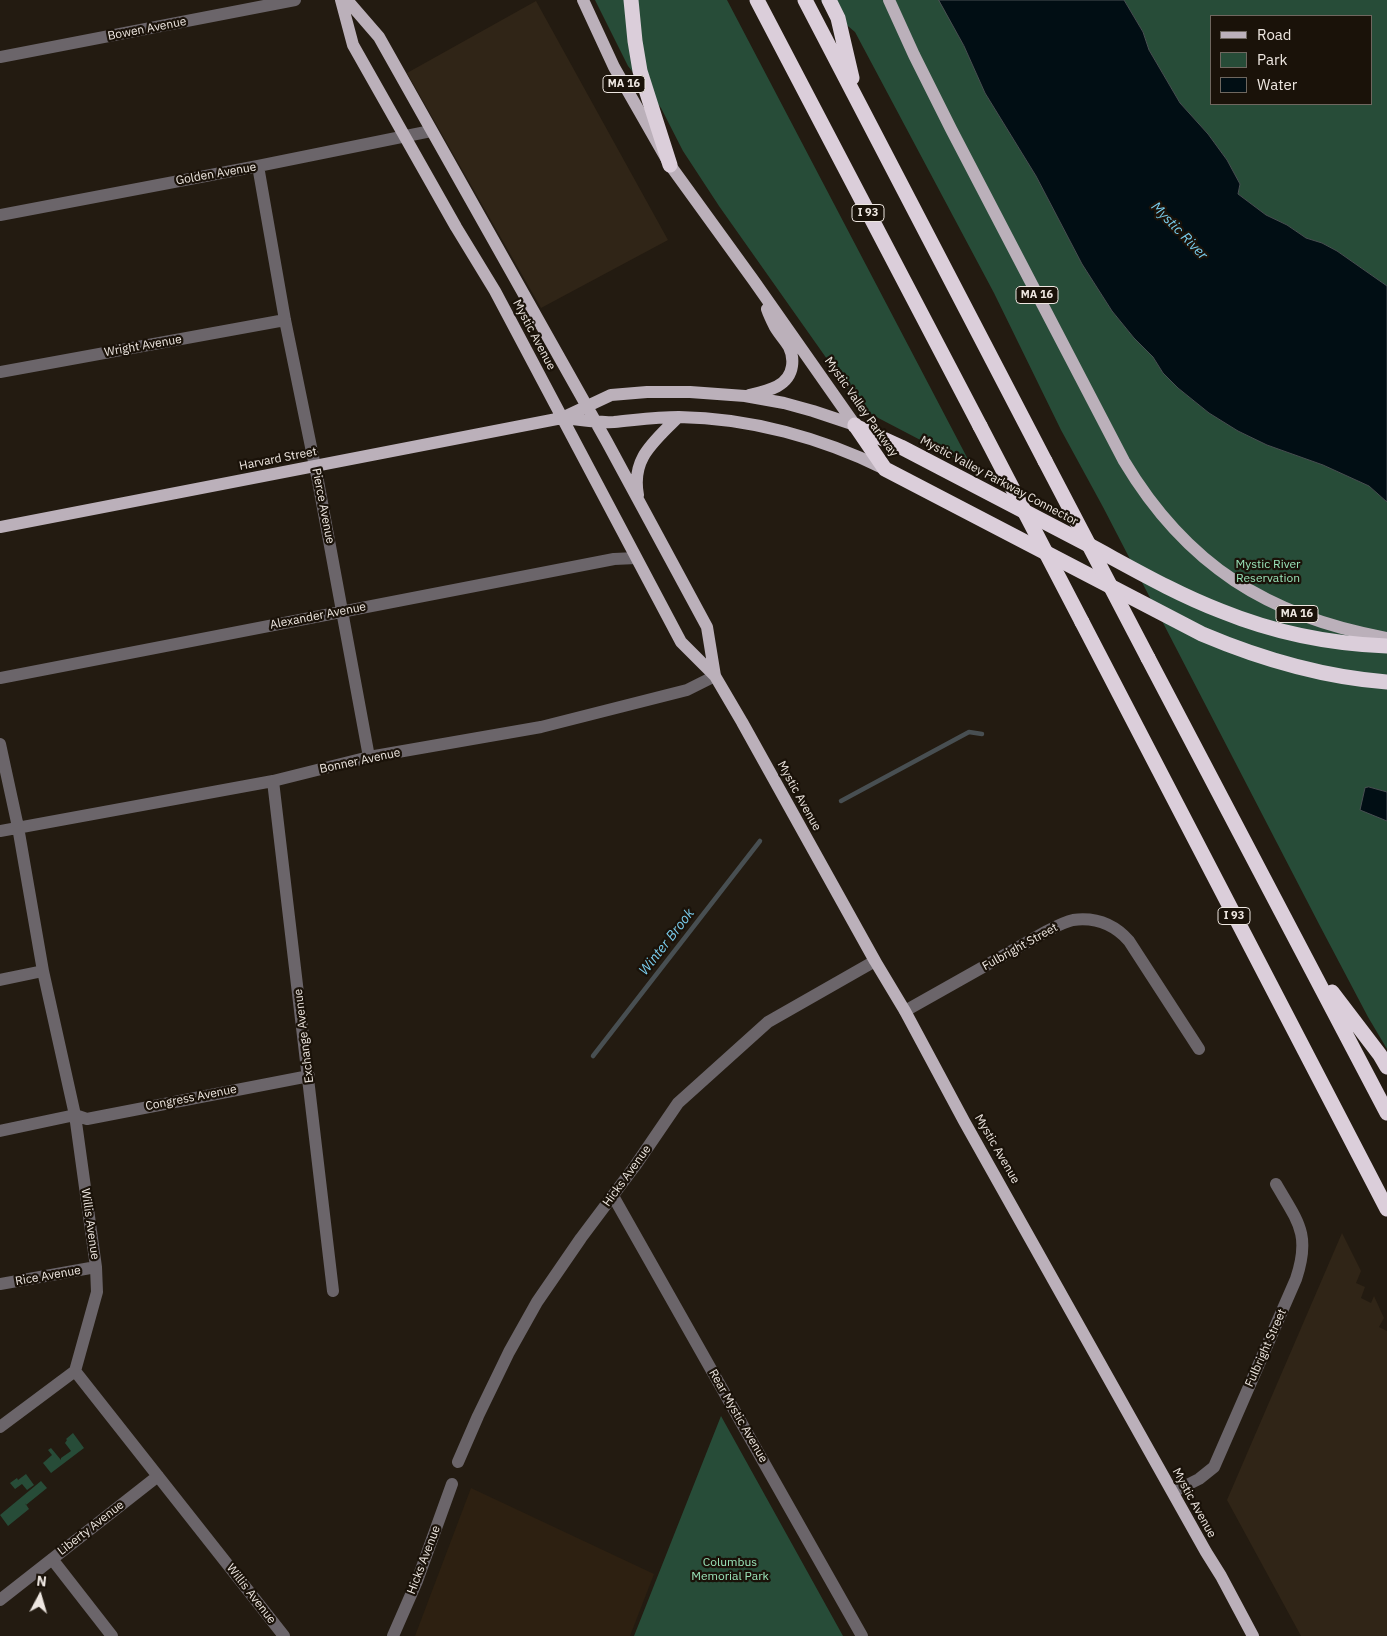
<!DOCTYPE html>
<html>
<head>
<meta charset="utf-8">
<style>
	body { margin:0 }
	#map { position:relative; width:1387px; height:1636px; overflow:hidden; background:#231b11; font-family:"IBM Plex Sans",sans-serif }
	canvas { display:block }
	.legend { position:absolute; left:1210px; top:15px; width:162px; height:90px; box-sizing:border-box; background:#1a1209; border:1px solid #6f675f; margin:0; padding:6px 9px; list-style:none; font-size:15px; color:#eee7e1 }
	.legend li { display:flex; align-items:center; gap:10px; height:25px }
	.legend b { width:25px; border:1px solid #6f675f }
	.north { position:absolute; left:15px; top:1571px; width:50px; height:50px; -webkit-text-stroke:4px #1a1209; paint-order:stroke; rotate:6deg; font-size:14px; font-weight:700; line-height:20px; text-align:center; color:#eee7e1 }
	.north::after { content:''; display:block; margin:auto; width:18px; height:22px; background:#eee7e1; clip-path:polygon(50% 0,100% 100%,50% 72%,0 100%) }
</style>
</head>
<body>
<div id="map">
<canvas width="1387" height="1636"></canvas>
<ul class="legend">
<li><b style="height:6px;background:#bbb0ba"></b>Road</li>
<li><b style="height:14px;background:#274c38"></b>Park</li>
<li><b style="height:14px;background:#010e14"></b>Water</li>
</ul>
<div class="north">N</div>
</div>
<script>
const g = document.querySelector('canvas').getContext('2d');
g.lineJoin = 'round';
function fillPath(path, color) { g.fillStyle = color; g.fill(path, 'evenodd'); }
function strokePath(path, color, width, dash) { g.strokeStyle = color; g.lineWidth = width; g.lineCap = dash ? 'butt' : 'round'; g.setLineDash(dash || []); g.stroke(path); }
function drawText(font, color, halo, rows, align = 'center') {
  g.font = font + ' "IBM Plex Sans",sans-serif'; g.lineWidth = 4.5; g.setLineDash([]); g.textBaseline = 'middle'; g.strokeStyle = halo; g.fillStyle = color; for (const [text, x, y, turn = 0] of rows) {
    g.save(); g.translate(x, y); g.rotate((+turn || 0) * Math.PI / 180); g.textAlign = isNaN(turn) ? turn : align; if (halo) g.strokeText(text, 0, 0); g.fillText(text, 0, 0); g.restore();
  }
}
const commercial = new Path2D(`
	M 536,1 L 668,240 L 541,308 L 407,73 Z
	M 1342,1233 L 1361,1271 L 1356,1283 L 1365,1287 L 1361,1298 L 1371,1303 L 1374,1296 L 1384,1318 L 1379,1327 L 1387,1331 L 1387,1636 L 1301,1636 L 1227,1500 Z`);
const built = new Path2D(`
	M 471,1488 L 654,1574 L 630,1636 L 415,1636 Z`);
const green = new Path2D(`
	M 595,0 L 727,0 L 972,467 L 863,410 L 719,206 L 683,151 L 661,108 L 628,66 Z
	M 821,0 L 939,0 L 964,46 L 985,93 L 1036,176 L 1082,264 L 1112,311 L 1134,338 L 1153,357 L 1163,373 L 1178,388 L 1209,413 L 1238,431 L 1267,445 L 1323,465 L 1369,486 L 1387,502 L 1387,792 L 1369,787 L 1365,788 L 1361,809 L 1387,821 L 1387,1049 L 1368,1017 L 1320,926 L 1103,507 L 1061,430 L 994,293 L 855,32 L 824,6 Z
	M 1124,0 L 1387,0 L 1387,286 L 1337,251 L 1322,243 L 1306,238 L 1287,225 L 1266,215 L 1238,194 L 1240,184 L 1227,160 L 1208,134 L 1180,103 L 1149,50 L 1143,32 ZM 1211,16 L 1371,16 L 1371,104 L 1211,104 Z
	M 721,1416 L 843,1636 L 634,1636 Z
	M 73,1433 L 84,1448 L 51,1473 L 43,1463 L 52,1455 L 48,1450 L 51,1448 L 61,1460 L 61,1458 L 71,1451 L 65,1443 L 67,1440 L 66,1439 Z
	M 26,1474 L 34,1485 L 27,1490 L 22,1484 L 15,1489 L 10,1483 L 17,1478 L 18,1480 Z
	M 41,1481 L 47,1488 L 26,1505 L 25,1503 L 29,1509 L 8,1526 L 0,1515 Z`);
const water = new Path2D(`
	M 939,0 L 1124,0 L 1143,32 L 1149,50 L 1180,103 L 1208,134 L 1227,160 L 1240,184 L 1238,194 L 1266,215 L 1287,225 L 1306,238 L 1322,243 L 1337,251 L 1387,286 L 1387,502 L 1369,486 L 1323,465 L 1267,445 L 1238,431 L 1209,413 L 1178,388 L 1163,373 L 1153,357 L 1134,338 L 1112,311 L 1082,264 L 1036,176 L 985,93 L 964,46 Z
	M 1369,787 L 1387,792 L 1387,821 L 1360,810 L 1365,788 Z`);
const stream = new Path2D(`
	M 841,801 L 969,732 L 982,734
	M 593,1056 L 760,841`);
const minor = new Path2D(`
	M 0,57 L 295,0
	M 258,166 L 285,320 L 318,481 L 369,757
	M 0,215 L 258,166 L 431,131
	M 0,372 L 285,320
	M 0,678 L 614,559 L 636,558
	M 0,744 L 18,827 L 43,971 L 75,1115 L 96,1267 L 97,1292 L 75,1371
	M 273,781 L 333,1291
	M 0,831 L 273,781 L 369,757 L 541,727 L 687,690 L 715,676
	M 0,980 L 43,971
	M 905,1011 L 1047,931 C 1055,927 1064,922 1073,920 C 1096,917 1114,924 1129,941 L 1199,1049
	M 0,1131 L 75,1115 L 87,1119 L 309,1076
	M 613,1196 L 862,1636
	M 0,1284 L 96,1267
	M 75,1371 L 284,1636
	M 0,1427 L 75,1371
	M 458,1462 L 478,1416 L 509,1352 L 537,1302 L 581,1238 L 635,1166 L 678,1103 L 768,1022 L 875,961
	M 1173,1492 L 1199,1479 L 1214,1467 L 1296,1279 C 1311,1234 1298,1222 1276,1184
	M 52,1559 L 112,1636
	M 0,1600 L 158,1476
	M 393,1636 L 417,1581 L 452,1484`);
const major = new Path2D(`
	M 341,0 L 353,45 L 456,227 L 495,291 L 681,642 L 715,676 L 742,722 L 875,961 L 905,1011 L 964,1121 L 1206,1552 L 1221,1576 L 1253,1636
	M 347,0 L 379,37 L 607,442 L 707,627 L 715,676
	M 583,0 L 614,67 L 670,165 L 754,281 L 855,425
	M 889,0 L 914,55 L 951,129 L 1124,461 C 1186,565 1269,617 1387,638
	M 749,395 C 767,391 789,387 792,366 C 793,359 792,353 789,347 C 785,340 779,334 775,327 C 772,321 769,315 767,309
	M 564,418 C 581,420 598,423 614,422 C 636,420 657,417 679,417 C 750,418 822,438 885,469
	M 638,495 C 631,458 654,442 678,417
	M 0,527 L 562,418 L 611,395 L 647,392 L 690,392 L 745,396 L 784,403 L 813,411 L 855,425`);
const highway = new Path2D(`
	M 631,0 L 635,41 L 640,71 L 670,165
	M 757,0 L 980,426
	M 805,0 L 1045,461
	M 829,0 L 838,18 L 852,78
	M 855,425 L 885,469 L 1202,634 C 1261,659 1322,677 1387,682
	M 855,426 L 901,447 C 962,479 1024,511 1085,543 C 1130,567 1174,593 1221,611 C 1275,633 1330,644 1387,646
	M 1082,622 L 1387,1209
	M 1148,658 L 1387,1113
	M 1332,992 L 1380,1055 L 1387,1067`);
const highwayBridge = new Path2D(`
	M 980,426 L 1082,622
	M 1045,461 L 1148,658`);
const shields = [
	[624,84,42],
	[868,213,32],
	[1037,295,42],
	[1297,614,42],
	[1234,916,32]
];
const shieldNames = [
	["MA 16",624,84],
	["I 93",868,213],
	["MA 16",1037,295],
	["MA 16",1297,614],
	["I 93",1234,916]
];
const streetNames = [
	["Bowen Avenue",147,29,-11],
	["Golden Avenue",216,174,-10],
	["Mystic Avenue",534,335,62],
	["Wright Avenue",143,346,-10],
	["Mystic Valley Parkway",861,407,55],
	["Harvard Street",278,459,-11],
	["Mystic Valley Parkway Connector",999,481,28],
	["Pierce Avenue",323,506,79],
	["Alexander Avenue",318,616,-11],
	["Bonner Avenue",360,761,-12],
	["Mystic Avenue",799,796,61],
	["Fulbright Street",1020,947,-29],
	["Exchange Avenue",304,1036,-97],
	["Congress Avenue",191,1098,-11],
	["Mystic Avenue",997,1149,60],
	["Hicks Avenue",627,1176,-54],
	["Willis Avenue",90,1224,82],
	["Rice Avenue",48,1276,-10],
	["Fulbright Street",1266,1348,-66],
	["Rear Mystic Avenue",738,1416,60],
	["Mystic Avenue",1194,1503,61],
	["Liberty Avenue",91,1528,-38],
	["Hicks Avenue",424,1560,-69],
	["Willis Avenue",251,1594,52]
];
const parkNames = [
	["Mystic River",1268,565],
	["Reservation",1268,579],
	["Columbus",730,1563],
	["Memorial Park",730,1577]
];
const waterNames = [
	["Mystic River",1179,231,46],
	["Winter Brook",667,942,-52]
];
fillPath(commercial, '#302517');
fillPath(built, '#2d2011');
fillPath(green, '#274c38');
fillPath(water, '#010e14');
strokePath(water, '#484f52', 1);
strokePath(stream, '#484f52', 4.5);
strokePath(minor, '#6b656a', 12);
strokePath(major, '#bbb0ba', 12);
strokePath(highway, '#dbceda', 15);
strokePath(highwayBridge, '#dbceda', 15);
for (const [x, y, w] of shields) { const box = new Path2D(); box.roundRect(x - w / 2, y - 8.5, w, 17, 4); g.fillStyle = '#1a1209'; g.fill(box); strokePath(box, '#eee7e1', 1); }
drawText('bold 11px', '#eee7e1', null, shieldNames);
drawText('12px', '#eee7e1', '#1a1209', streetNames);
drawText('12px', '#9ae4b9', '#1a1209', parkNames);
drawText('italic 14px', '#7aceef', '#1a1209', waterNames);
</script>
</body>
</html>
